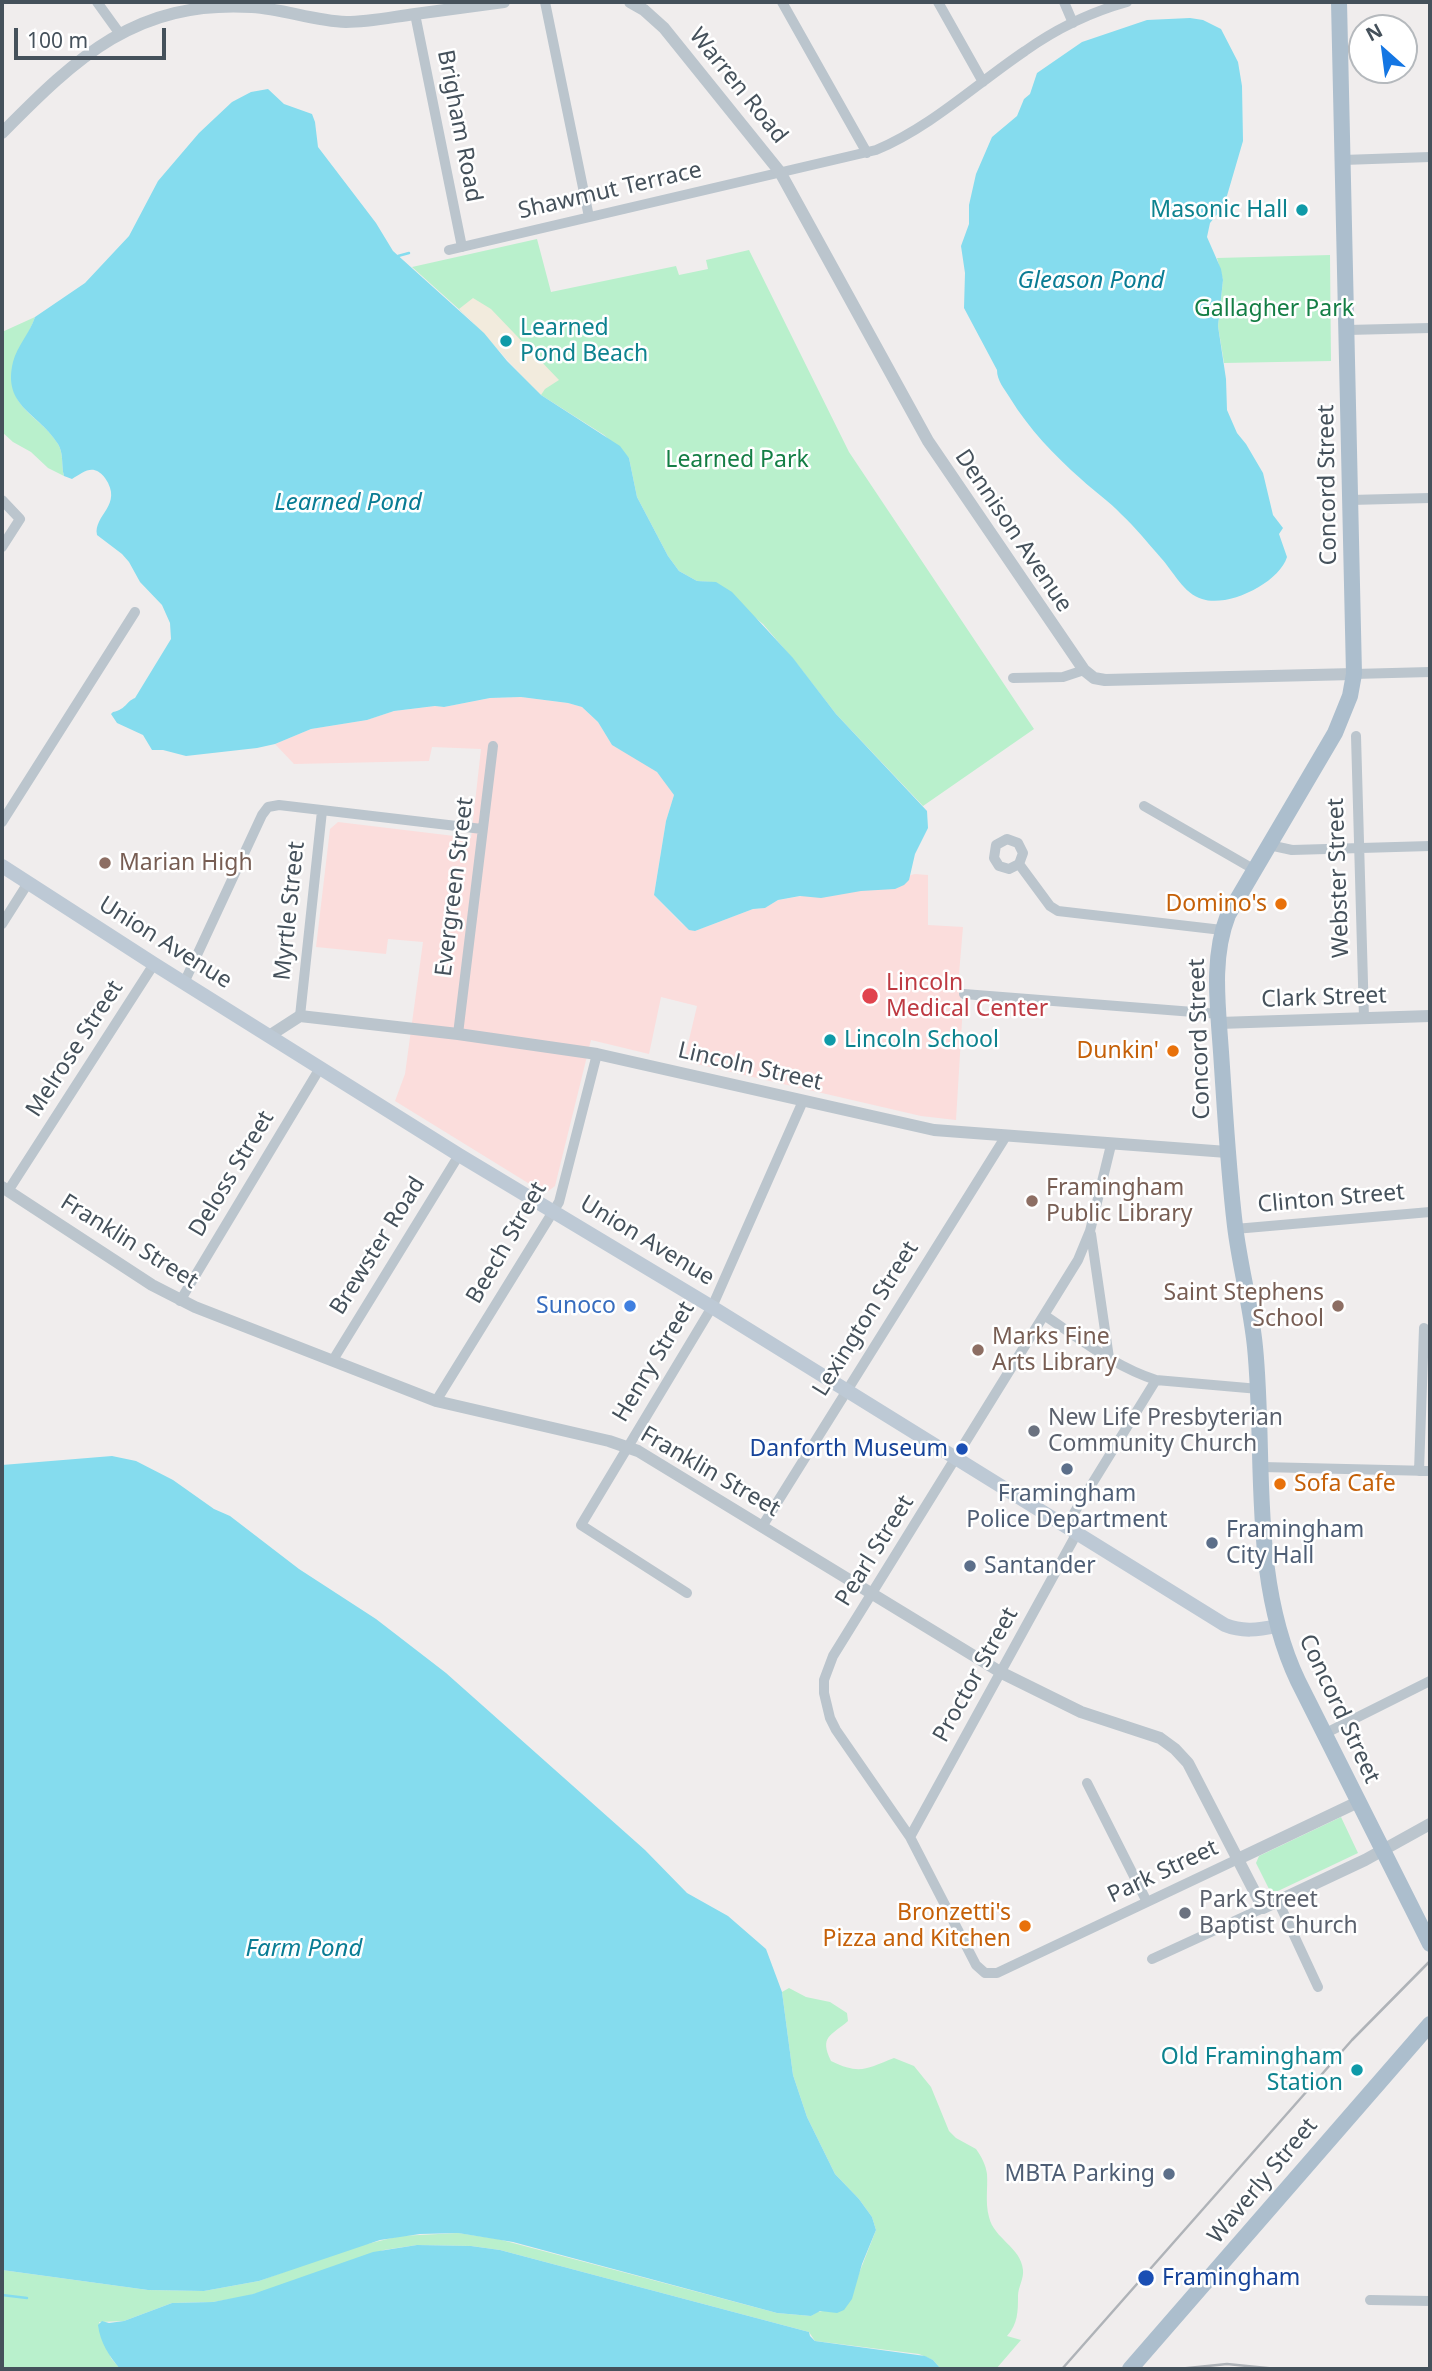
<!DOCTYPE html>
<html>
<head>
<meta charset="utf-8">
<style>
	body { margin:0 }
	#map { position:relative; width:1432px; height:2371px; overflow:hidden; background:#f0eded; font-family:"Noto Sans",sans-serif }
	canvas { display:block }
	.frame { position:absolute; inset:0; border:4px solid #45515b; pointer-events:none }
	.north { position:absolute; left:1348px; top:14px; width:70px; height:70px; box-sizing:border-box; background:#fff; border:2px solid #b5b9bd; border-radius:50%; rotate:332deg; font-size:19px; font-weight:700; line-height:28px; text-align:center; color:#45515b }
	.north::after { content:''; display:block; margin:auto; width:24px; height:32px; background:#1476e3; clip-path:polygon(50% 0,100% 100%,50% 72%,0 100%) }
	.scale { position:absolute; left:14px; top:28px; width:152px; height:32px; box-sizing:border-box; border:4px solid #45515b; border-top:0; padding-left:9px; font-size:21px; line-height:24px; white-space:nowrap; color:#45515b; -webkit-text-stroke:5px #fff; paint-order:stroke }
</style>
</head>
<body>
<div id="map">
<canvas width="1432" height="2371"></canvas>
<div class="frame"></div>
<div class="north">N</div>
<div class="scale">100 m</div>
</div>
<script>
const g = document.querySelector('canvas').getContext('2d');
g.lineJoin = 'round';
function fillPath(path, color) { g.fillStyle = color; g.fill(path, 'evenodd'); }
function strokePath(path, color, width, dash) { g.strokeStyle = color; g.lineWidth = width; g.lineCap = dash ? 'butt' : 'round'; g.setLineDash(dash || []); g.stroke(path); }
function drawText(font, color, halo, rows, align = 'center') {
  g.font = font + ' "Noto Sans",sans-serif'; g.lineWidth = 5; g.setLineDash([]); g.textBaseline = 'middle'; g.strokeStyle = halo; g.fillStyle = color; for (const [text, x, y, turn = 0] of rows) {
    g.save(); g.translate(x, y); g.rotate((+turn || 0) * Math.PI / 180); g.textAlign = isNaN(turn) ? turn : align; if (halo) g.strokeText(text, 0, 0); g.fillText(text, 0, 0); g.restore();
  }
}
const medical = new Path2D(`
	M 521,697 L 568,703 L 582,707 L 598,722 L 612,745 L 651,766 L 663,778 L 674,795 L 666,821 L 654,895 L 682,924 L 695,931 L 753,909 L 765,908 L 778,900 L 880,883 L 915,874 L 928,875 L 928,925 L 963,927 L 958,986 L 963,1005 L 956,1120 L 921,1116 L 684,1061 L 697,1006 L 661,997 L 649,1054 L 591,1040 L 555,1186 L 547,1192 L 541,1191 L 395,1101 L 405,1074 L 423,942 L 388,939 L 386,954 L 316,947 L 330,829 L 338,822 L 471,838 L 481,749 L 432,747 L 429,761 L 294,764 L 275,744 L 311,729 L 367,720 L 394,711 L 435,706 L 444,707 L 490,698 Z`);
const green = new Path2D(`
	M 537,239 L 551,292 L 676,266 L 679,275 L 708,269 L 706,260 L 749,250 L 849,452 L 1034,729 L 923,806 L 836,714 L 798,665 L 763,624 L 711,582 L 697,581 L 679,571 L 668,556 L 637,497 L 629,458 L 604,435 L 541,395 L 471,320 L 412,267 Z
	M 1330,255 L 1331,361 L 1224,363 L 1218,326 L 1223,280 L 1217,258 Z
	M 35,317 C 30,333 12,360 12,373 C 10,411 41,416 58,444 C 64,454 61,465 64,476 L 48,468 L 31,452 L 13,442 L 2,432 L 2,332 Z
	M 1341,1817 L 1358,1853 L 1278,1891 L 1270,1891 L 1256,1863 L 1259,1856 Z
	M 789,1988 L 806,1997 L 830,2002 L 847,2013 L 848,2021 C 831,2036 819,2036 831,2061 C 860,2075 866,2069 894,2058 L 914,2066 L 931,2087 L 949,2131 L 956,2138 L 976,2149 C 981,2156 986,2165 987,2174 C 988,2188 985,2202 989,2217 C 994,2239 1021,2247 1023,2270 C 1024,2279 1018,2287 1018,2296 C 1018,2311 1018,2324 1007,2336 L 1021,2340 L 996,2369 L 941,2369 L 933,2360 L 919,2354 L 815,2341 L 809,2332 L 500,2250 L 471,2246 L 417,2245 L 384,2250 L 272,2289 L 243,2297 L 213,2302 L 172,2303 L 124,2321 L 99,2322 L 111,2358 L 120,2369 L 2,2369 L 2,2270 L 148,2290 L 204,2291 L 259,2281 L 350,2248 L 400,2236 L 458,2233 L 498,2239 L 777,2313 L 811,2316 L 817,2312 L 823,2311 L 856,2281 L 876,2230 L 872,2217 L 859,2199 L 835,2174 L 807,2117 L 793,2075 L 782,1992 Z`);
const sand = new Path2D(`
	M 473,298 L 491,309 L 559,380 L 545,389 L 541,395 C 512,368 489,336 459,309 Z`);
const water = new Path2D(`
	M 1190,18 L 1203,20 L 1221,29 L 1238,62 L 1242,86 L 1243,141 L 1224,206 L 1210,223 L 1207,237 L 1221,269 L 1223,280 L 1218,326 L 1226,379 L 1227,410 L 1237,433 L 1246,444 L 1263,473 L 1273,515 L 1283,528 L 1279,534 L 1287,557 C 1279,583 1228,608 1202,599 C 1184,594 1173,571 1161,558 C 1148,543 1135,527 1121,514 C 1109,501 1094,491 1081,479 C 1054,455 1029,429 1010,398 C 1004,388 997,381 997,370 L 964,308 L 965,273 L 961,246 L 969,224 L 969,205 L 976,174 L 992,137 L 1017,116 L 1024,99 L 1030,94 L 1037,73 L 1082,42 L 1147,20 Z
	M 268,89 L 284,104 L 312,114 L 315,122 L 318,147 L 376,223 L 393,251 L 484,333 L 507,361 L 541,395 L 620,446 L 629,458 L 637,497 L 668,556 L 679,571 L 697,581 L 716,582 L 732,592 L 793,658 L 836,714 L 927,811 L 928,828 L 915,854 L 909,880 L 904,885 L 895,889 L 861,891 L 821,898 L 800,896 L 778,900 L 765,908 L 753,909 L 695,931 L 689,930 L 654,895 L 666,821 L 674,795 L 657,772 L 612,745 L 598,722 L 582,707 L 568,703 L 521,697 L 490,698 L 444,707 L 435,706 L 394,711 L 367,720 L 311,729 L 275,744 L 257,748 L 186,756 L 163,750 L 152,750 L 143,735 L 117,723 L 111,714 L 113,712 C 127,709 125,702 135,698 L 171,639 L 170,623 L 162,605 L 140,582 L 129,562 L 122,554 L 97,535 C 93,515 124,505 105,478 C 93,463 84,472 72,479 L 64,476 C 61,465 64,454 58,444 C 39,413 2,407 13,362 C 17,346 30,333 35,317 L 85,283 L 129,236 L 158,181 L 199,133 L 232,102 L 251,92 Z
	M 112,1456 L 136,1461 L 173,1480 L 214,1509 L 230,1516 L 299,1569 L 376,1619 L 446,1673 L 645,1850 L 687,1893 L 728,1916 L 766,1949 L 782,1992 L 793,2075 L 807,2117 L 835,2174 L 859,2199 L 872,2217 L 876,2230 L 862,2264 L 852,2299 L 844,2310 L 837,2313 L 820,2311 L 811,2316 L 777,2313 L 513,2242 L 458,2233 L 420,2234 L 380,2240 L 259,2281 L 204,2291 L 148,2290 L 2,2270 L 2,1465 Z
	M 417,2245 L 471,2246 L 500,2250 L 809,2332 L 810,2336 L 815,2341 L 925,2356 L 933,2360 L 941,2369 L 120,2369 C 109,2356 100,2342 98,2325 L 102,2321 L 109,2323 L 124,2321 L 172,2303 L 213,2302 L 253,2294 L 373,2252 Z`);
const stream = new Path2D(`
	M 398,256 L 409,253
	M 2,2295 L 27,2298`);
const minor = new Path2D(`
	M 97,2 L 120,34
	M 545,2 L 589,217
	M 782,2 L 867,153
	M 938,2 L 983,82
	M 1064,2 L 1073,23
	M 415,14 L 462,247
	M 1343,160 L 1430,157
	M 449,250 L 876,150 C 931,127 976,84 1025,51 C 1056,29 1091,12 1127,2
	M 1347,330 L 1430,328
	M 2,500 L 20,519 L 2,547
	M 1350,500 L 1430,498
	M 1354,674 L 1430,672
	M 1013,678 L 1063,677 L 1084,670
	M 1356,736 L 1364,1018
	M 1144,806 L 1255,870
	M 2,822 L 135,612
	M 1269,845 L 1292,850 L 1430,846
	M 1019,864 L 1009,869 L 999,866 L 994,858 L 996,845 L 1007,839 L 1018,843 L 1023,853 L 1019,864 L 1050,906 L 1058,911 L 1222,930
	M 2,924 L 28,883
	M 184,983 L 262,815 L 268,807 L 279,805 L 482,829
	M 964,994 L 1219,1014
	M 300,1016 L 322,811
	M 458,1034 L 493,746
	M 1111,1145 L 1090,1231 L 1078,1260 L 833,1656 L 824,1680 L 824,1693 L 830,1718 L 836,1730 L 910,1837 L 976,1965 L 985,1973 L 997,1973 L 1238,1859
	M 8,1191 L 154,964
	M 1235,1229 L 1430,1212
	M 1091,1234 L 1109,1358
	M 180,1301 L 320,1068
	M 1044,1315 C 1080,1339 1115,1367 1156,1380 L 1259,1389
	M 333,1360 L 459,1155
	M 436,1401 L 559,1202 L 597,1054
	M 1262,1467 L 1430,1471
	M 1419,1471 L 1424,1328
	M 763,1525 L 1006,1136
	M 1066,1526 L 1156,1380
	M 687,1593 L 581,1525 L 712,1307 L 803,1101
	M 1324,1734 L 1430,1681
	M 1087,1783 L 1147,1902
	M 910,1837 L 1077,1533
	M 1278,1901 L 1318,1987
	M 1152,1959 L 1263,1908
	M 1370,2300 L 1430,2301`);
const tertiary = new Path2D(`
	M 630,2 L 644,10 L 664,28 L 780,172 L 928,441 L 1084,670 L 1094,678 L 1105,680 L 1354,674
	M 2,133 C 77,57 136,0 252,7 C 284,9 314,21 346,22 C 369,22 392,17 415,14 C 444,10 474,6 504,2
	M 1219,1023 L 1430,1016
	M 269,1036 L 300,1016 L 458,1034 L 597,1054 L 934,1130 L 1227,1152
	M 2,1187 L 152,1285 L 195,1307 L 436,1401 L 609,1441 L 638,1451 L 1002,1673 L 1081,1712 L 1160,1738 L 1175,1749 L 1188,1763 L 1263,1908 L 1365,1860 L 1430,1824
	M 1238,1859 L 1358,1802`);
const secondary = new Path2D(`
	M 2,866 L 154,964 L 459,1155 L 712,1307 L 1225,1625 C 1242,1632 1258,1630 1277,1626`);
const primary = new Path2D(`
	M 1339,2 L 1354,674 L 1350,696 L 1335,733 L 1228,915 C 1211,958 1218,1007 1221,1052 C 1225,1110 1228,1168 1235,1226 C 1240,1267 1251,1306 1255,1347 C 1266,1457 1249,1578 1298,1681 L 1430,1944
	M 1130,2369 L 1430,2024`);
const rail = new Path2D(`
	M 1062,2369 L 1352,2040 L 1430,1961
	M 1178,2369 L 1227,2364 L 1277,2369`);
const markers = [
	[1302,210,7,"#0f9aa8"],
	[506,341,7,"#0f9aa8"],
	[105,863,7,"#8d6e63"],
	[1281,904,7,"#e8710a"],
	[870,996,9,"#e0444e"],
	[830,1040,7,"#0f9aa8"],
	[1173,1051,7,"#e8710a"],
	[1032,1201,7,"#8d6e63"],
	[630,1306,7,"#3f7fe0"],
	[1338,1306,7,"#8d6e63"],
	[978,1350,7,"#8d6e63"],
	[1034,1431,7,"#6b7280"],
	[962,1449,7,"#1a4fb4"],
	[1067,1469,7,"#5c6f8a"],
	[1280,1484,7,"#e8710a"],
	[1212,1543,7,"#5c6f8a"],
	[970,1566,7,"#5c6f8a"],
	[1185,1913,7,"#6b7280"],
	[1025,1926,7,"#e8710a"],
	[1357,2070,7,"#0f9aa8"],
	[1169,2174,7,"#5c6f8a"],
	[1146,2278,9,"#1a4fb4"]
];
const streetNames = [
	["Warren Road",738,86,51],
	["Brigham Road",459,126,79],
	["Shawmut Terrace",610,191,-13],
	["Concord Street",1328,485,-91],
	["Dennison Avenue",1013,531,56],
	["Webster Street",1339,878,-92],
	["Evergreen Street",455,887,-83],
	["Myrtle Street",290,911,-84],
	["Union Avenue",165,943,32],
	["Clark Street",1324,998,-2],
	["Concord Street",1200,1039,-92],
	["Melrose Street",75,1049,-57],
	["Lincoln Street",750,1067,13],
	["Deloss Street",232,1174,-59],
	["Clinton Street",1331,1199,-5],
	["Union Avenue",647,1241,31],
	["Franklin Street",129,1242,32],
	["Beech Street",507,1243,-60],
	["Brewster Road",378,1246,-58],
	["Lexington Street",866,1319,-58],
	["Henry Street",654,1362,-59],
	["Franklin Street",710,1472,30],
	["Pearl Street",875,1551,-58],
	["Proctor Street",976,1675,-61],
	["Concord Street",1339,1709,65],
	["Park Street",1163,1872,-25],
	["Waverly Street",1263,2181,-50]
];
const cultureNames = [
	["Masonic Hall",1288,210],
	["Learned",520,328,"left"],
	["Pond Beach",520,354,"left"],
	["Lincoln School",844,1040,"left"],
	["Old Framingham",1343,2057],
	["Station",1343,2083]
];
const parkNames = [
	["Gallagher Park",1274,309],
	["Learned Park",737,460]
];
const educationNames = [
	["Marian High",119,863],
	["Framingham",1046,1188],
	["Public Library",1046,1214],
	["Saint Stephens",1324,1293,"right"],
	["School",1324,1319,"right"],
	["Marks Fine",992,1337],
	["Arts Library",992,1363]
];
const foodNames = [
	["Domino's",1267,904],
	["Dunkin'",1159,1051],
	["Sofa Cafe",1294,1484,"left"],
	["Bronzetti's",1011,1913],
	["Pizza and Kitchen",1011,1939]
];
const healthNames = [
	["Lincoln",886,983],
	["Medical Center",886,1009]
];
const shopNames = [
	["Sunoco",616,1306]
];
const worshipNames = [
	["New Life Presbyterian",1048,1418],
	["Community Church",1048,1444],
	["Park Street",1199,1900],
	["Baptist Church",1199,1926]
];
const transitNames = [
	["Danforth Museum",948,1449],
	["Framingham",1162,2278,"left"]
];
const serviceNames = [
	["Framingham",1067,1494,"center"],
	["Police Department",1067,1520,"center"],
	["Framingham",1226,1530],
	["City Hall",1226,1556],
	["Santander",984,1566],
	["MBTA Parking",1155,2174,"right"]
];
const waterNames = [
	["Gleason Pond",1091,281],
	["Learned Pond",348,503],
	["Farm Pond",304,1949]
];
fillPath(medical, '#fbdddc');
fillPath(green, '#b9f0cc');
fillPath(sand, '#f2ebdd');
fillPath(water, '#85dcee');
strokePath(stream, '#85dcee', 2.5);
strokePath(minor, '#bbc5cd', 10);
strokePath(tertiary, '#bbc5cd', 12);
strokePath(secondary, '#bdc9d5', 14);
strokePath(primary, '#acbecd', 16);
strokePath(rail, '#afb3b8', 2.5);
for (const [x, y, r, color] of markers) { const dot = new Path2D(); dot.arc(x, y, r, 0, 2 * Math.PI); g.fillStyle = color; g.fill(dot); strokePath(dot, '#fff', 2.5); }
drawText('23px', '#45515b', '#fff', streetNames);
drawText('23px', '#0d838f', '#fff', cultureNames, 'right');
drawText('23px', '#147e45', '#fff', parkNames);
drawText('23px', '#785e54', '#fff', educationNames, 'left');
drawText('23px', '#c56008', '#fff', foodNames, 'right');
drawText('23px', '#be3a42', '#fff', healthNames, 'left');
drawText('23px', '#366cbe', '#fff', shopNames, 'right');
drawText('23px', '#5b616d', '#fff', worshipNames, 'left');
drawText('23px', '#164399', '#fff', transitNames, 'right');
drawText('23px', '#4e5e75', '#fff', serviceNames, 'left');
drawText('italic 24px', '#097c94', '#fff', waterNames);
</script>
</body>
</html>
